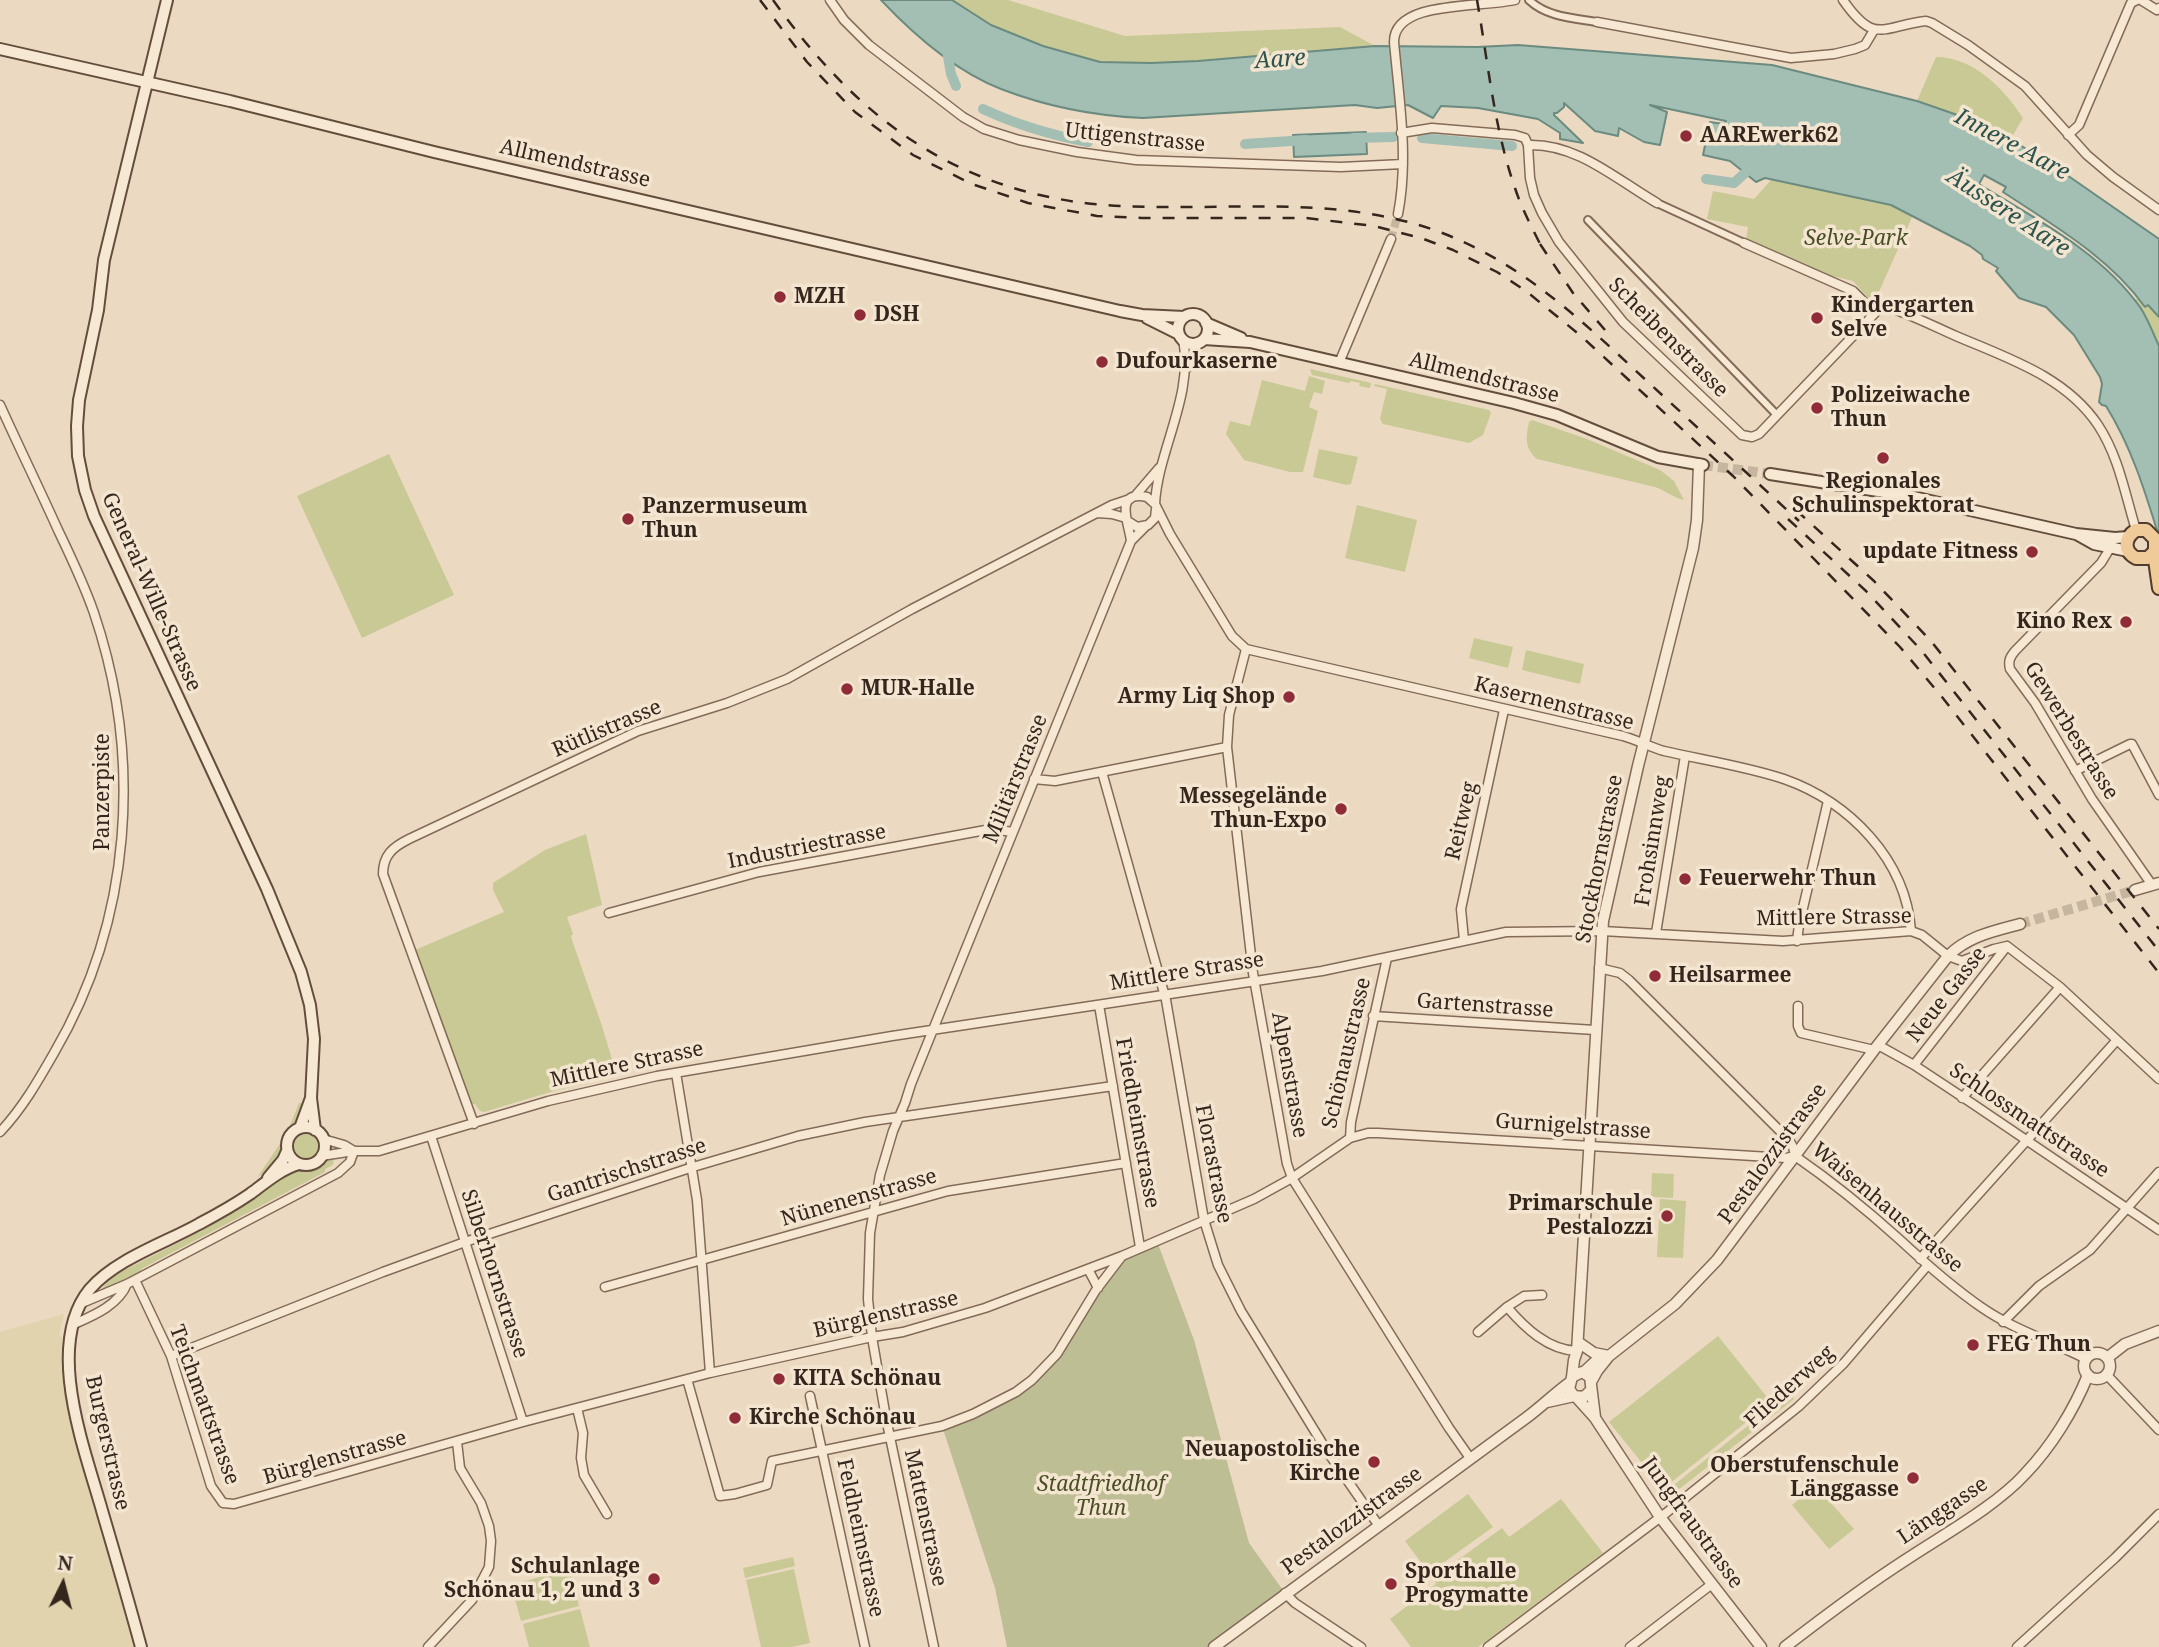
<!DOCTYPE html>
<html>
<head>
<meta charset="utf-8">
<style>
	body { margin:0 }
	#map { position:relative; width:2159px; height:1647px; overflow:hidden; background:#ebdac1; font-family:"Noto Serif",serif }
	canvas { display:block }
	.north { position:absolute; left:28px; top:1549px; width:70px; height:70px; -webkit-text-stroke:5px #f3e5d0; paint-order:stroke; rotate:6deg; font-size:19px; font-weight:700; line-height:28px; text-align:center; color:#34261d }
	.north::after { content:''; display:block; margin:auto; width:24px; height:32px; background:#34261d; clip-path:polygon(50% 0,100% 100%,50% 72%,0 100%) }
</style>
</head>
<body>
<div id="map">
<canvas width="2159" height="1647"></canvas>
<div class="north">N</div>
</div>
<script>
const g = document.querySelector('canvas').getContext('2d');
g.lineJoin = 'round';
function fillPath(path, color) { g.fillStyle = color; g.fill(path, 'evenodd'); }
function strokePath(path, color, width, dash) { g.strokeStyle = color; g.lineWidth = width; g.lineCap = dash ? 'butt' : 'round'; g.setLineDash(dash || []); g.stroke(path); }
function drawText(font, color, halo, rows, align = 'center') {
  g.font = font + ' "Noto Serif",serif'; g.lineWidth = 7; g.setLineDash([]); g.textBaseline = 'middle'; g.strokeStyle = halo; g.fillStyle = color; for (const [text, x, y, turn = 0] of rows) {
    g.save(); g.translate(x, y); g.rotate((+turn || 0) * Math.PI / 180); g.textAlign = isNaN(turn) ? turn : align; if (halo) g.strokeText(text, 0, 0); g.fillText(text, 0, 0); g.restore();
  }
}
const farmland = new Path2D(`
	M 64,1314 L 59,1336 L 62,1337 L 66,1390 L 70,1414 L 135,1647 L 0,1647 L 0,1332 Z`);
const green = new Path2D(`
	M 952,0 L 1008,0 L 1125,36 L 1340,27 L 1375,46 L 1198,61 L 1151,63 L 1100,62 L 1043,46 L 991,25 Z
	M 1936,57 C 1974,57 2004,89 2023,118 L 2013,135 L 2009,132 L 2005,138 L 1966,118 L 1917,101 Z
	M 1771,180 L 1884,203 L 1913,215 L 1878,294 L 1871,301 L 1853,281 L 1815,272 L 1746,240 L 1748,227 L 1707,219 L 1713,191 L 1754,199 Z
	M 2138,298 L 2145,307 L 2148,305 L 2159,317 L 2159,346 L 2149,325 L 2134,300 Z
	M 1310,369 L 1371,383 L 1370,388 L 1359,386 L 1360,383 L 1351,381 L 1349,383 L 1312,375 Z
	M 1309,376 L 1325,381 L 1322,394 L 1314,392 L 1309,407 L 1318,411 L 1303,472 L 1290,472 L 1244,460 L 1226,434 L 1230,421 L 1250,426 L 1262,380 L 1305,391 Z
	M 1375,384 L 1489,410 L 1491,413 L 1483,435 L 1469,443 L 1383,424 L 1380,419 L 1387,389 L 1374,386 Z
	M 1532,420 L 1587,439 L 1660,470 L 1674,481 L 1684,500 C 1672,497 1666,491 1655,487 L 1537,459 C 1524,448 1526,437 1529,422 Z
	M 1319,449 L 1358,457 L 1351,484 L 1347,485 L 1313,477 Z
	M 389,454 L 454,595 L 362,638 L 297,496 Z
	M 1357,505 L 1417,520 L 1405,572 L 1345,558 Z
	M 1474,638 L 1513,647 L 1508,668 L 1469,658 Z
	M 1526,650 L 1584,664 L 1580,684 L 1522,670 Z
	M 586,834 L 602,905 L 567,917 L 573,934 L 571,936 L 573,943 L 602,1026 L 617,1076 L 554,1091 L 484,1112 L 480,1111 L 475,1104 L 472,1104 L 415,950 L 504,912 L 493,890 L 493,883 L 545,850 Z
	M 299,1103 L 303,1103 L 301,1117 L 296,1125 L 286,1135 L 279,1159 L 257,1178 L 287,1133 Z
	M294 1146a12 12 0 1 1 24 0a12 12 0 1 1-24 0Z
	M 334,1156 L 333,1165 L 325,1169 L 325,1172 L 141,1269 L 142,1272 L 101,1292 L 100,1291 L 113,1276 L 205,1229 L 251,1201 L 286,1173 L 297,1168 L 311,1168 L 328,1157 Z
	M 1652,1173 L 1674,1174 L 1673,1198 L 1651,1197 Z
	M 1660,1199 L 1686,1201 L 1683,1258 L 1657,1257 Z
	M 1718,1336 L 1771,1402 L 1663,1489 L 1609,1422 Z
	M 1789,1393 L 1794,1399 L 1664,1501 L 1660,1496 Z
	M 1815,1485 L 1854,1529 L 1829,1549 L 1792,1505 Z
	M 1468,1494 L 1493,1527 L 1429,1573 L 1405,1541 Z
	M 1561,1499 L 1603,1553 L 1478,1647 L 1411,1647 L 1390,1619 L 1436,1584 L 1433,1578 L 1502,1528 L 1509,1537 Z
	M 793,1557 L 795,1566 L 745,1578 L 743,1568 Z
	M 569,1569 L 579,1606 L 521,1621 L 511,1585 Z
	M 794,1569 L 810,1643 L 792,1647 L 761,1647 L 746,1580 Z
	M 580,1609 L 590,1647 L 529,1647 L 523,1624 Z`);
const cemetery = new Path2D(`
	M 1158,1244 L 1194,1340 L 1249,1543 L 1285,1593 L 1214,1647 L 1007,1647 L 995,1588 L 942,1426 L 995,1404 L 1045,1367 L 1122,1256 Z`);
const water = new Path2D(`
	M 881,0 L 952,0 L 991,25 L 1043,46 L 1100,62 L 1151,63 L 1198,61 L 1375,46 L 1477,47 L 1518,45 L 1772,65 L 1917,101 L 1966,118 L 2023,147 L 2054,166 L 2159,239 L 2159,317 L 2148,305 L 2145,307 C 2109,257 2053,225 2003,192 L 2006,187 L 1984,175 L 1979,184 C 2035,219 2100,251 2140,307 C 2148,319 2153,333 2159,346 L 2159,537 C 2145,491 2131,446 2106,406 L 2102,405 L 2099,402 L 2102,384 L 2100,377 L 2074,335 L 2046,307 L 2019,298 L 1996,271 L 1998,268 L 1983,259 L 1982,255 L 1970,246 L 1891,205 L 1765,178 L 1756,182 L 1730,161 L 1703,155 L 1710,122 L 1724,124 L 1726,121 L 1650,105 L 1667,112 L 1660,145 L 1644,142 L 1619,128 L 1618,136 L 1595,131 L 1564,103 L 1564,107 L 1557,113 L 1554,113 L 1554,115 L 1583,143 L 1560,139 L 1560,133 L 1538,119 L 1478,108 L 1441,106 L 1433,118 L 1408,105 L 1377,108 L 1355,105 L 1143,118 C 1096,116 1045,106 1001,89 C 955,71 914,35 881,0 Z
	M 1366,132 L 1367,154 L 1294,157 L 1293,135 Z`);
const canal = new Path2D(`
	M 946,45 L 951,74 L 956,86
	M 983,109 C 1017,125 1051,135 1088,142
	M 1353,138 L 1393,137
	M 1422,138 L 1512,146
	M 1245,144 L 1306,140
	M 1706,179 L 1734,183 L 1745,173`);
const minorTunnel = new Path2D(`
	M 1391,239 L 1398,214`);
const tertiaryTunnel = new Path2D(`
	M 2020,924 L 2135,890`);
const secondaryTunnel = new Path2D(`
	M 1703,465 L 1770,474`);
const pedestrian = new Path2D(`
	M 1529,0 C 1547,17 1573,18 1597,22
	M 1657,203 L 1744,243
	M 1588,220 L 1777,415`);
const minor = new Path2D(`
	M 830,0 L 844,20 L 869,45 L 963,117 L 984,129 L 1019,140 L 1077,152 L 1136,160 L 1341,167 L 1403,164
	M 1843,0 C 1875,46 1882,26 1926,21 L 1932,23 L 1968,45 L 2025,86 L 2087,155 L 2113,177 L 2159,210
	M 2141,0 L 2157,10 L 2159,8
	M 1597,22 L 1791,58 L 1834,54 L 1855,49 L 1865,45 L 1874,30
	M 1401,133 L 1432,128 L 1515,135 L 1525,138 L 1528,145 L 1530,178 L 1534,195 L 1542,213 L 1559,242 L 1623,322 L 1742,435 L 1752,437 L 1759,434 L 1877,311 L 1887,307 C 1910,314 1933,326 1956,336 C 2007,358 2065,376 2098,425 C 2119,457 2125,494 2136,530
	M 2068,135 L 2079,125 L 2131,3 L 2137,0
	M 1528,145 C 1577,143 1617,180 1657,203
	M 1398,214 C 1409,158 1399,98 1394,42 C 1394,0 1479,8 1515,0
	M 1744,243 L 1853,291 L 1875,313
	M 1339,363 L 1391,239
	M 1187,368 L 1198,342
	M 0,405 C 19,447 39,488 58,530 C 71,557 84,584 94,613 C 143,758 132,920 54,1053 C 38,1081 22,1109 0,1132
	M 1135,496 L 1159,468
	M 1155,504 C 1158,449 1194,396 1183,339
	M 1097,513 L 1112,514 L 1126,518
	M 1129,522 L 1137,527 L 1148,525 L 1155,518 L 1156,509
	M 1131,541 C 1129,524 1113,490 1147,497 L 1155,504 L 1170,534 L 1232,636 L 1246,649 L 1623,736 C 1637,740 1650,747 1664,751 C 1703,760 1745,766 1784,779 C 1849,802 1906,859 1911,931
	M 2112,545 L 2101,563 L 2015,651 C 2010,657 2008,661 2010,669 L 2035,703 L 2092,799 L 2152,885
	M 1246,649 L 1229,715 L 1227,747 L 1253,973 L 1287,1164 L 1292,1178 L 1449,1428 L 1470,1458
	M 2075,771 L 2130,744 L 2132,744 L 2159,795
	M 1102,772 L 1166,1000 L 1204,1220 L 1218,1265 L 1241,1311 L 1327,1451 L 1379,1526
	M 1034,779 L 1055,781 L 1227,747
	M 609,913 L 759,872 L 991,829 L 1013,832
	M 1656,933 L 1685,756
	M 1464,940 L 1461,909 L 1504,710
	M 1797,941 L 1799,925 L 1828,801
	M 1599,968 L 1620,973 L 1629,980 L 1789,1140 L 1793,1147 L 1795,1156 C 1831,1181 1867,1210 1899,1239 C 1925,1263 1952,1287 1981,1307 C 2014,1330 2051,1341 2086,1359
	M 1099,1005 L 1140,1247
	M 1798,1006 L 1798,1026 L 1801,1033 L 1874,1050
	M 1373,1016 L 1595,1030
	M 1878,1045 L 1914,1065 L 1973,1104 L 2159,1230
	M 1914,1065 L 2007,946
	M 676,1073 L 697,1200 L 710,1373
	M 1962,1098 L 2060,987
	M 474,1124 L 383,874 C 383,855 393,847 409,839 L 638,731 L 727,703 L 787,679 L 912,609 L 1112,505 L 1130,499
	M 431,1136 L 523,1422
	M 1350,1138 L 1351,1122 L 1387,958
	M 323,1139 L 344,1145 L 354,1151
	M 321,1156 L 354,1151 L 379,1151 L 548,1101 L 657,1076 L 892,1036 L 1322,971 L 1506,932 L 1602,931 L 1783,941 L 1911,931 L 1922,935 L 1948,956 L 1962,961 L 1994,949 L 2007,946 L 2060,987 L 2159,1079
	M 1920,1259 L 2117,1040
	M 1088,1269 L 1098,1288
	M 135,1280 L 171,1356 L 211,1486 L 223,1503 L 234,1504 L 523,1422 L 710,1373 L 872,1337 L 903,1332 L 985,1308 L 1122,1256 L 1254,1199 L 1292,1178 L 1350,1138 L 1368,1133 L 1378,1133 L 1786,1158 L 1795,1156
	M 605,1287 L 948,1191 L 1126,1163
	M 82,1303 L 127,1284 L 338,1173 L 350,1162 L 354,1151
	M 1507,1307 C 1525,1328 1548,1350 1577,1351
	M 2003,1322 L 2039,1286 L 2090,1250 L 2159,1172
	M 72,1325 C 92,1316 118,1306 127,1284
	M 1478,1332 L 1507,1307 L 1524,1296 L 1542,1295
	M 171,1356 L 383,1272 L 465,1242 L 693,1167 L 798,1136 L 865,1122 L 1113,1086
	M 2106,1374 L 2159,1430
	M 687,1379 L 720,1496 L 735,1494 L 767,1485 L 772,1461 L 942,1426 L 973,1414 L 1016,1392 L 1032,1380 L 1057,1354 L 1096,1290 L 1122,1256
	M 810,1396 L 865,1647
	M 577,1408 L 583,1433 L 581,1458 L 584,1475 L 607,1514
	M 1285,1593 L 1295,1603 L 1361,1647
	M 428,1647 L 472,1600 L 489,1567 L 491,1541 L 489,1526 L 481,1503 L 460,1468 L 457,1442
	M 934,1647 L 886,1418 L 872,1337 L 868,1299 L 870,1233 L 880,1175 L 893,1131 L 905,1103 L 911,1084 L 1131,541 L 1146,526
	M 1488,1647 L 1666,1513 L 1798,1407 L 1844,1363 L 1927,1266
	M 1630,1647 L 1712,1584
	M 2017,1647 L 2115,1558 L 2159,1514`);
const tertiary = new Path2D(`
	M 2135,890 L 2159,883
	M 1578,1342 L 1594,1353 L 1609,1356
	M2084 1366a13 13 0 1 1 26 0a13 13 0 1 1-26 0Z
	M 2107,1358 L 2125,1344 L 2159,1331
	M 1584,1372 L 1597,1360 L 1609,1356
	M 1572,1377 L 1574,1360 L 1577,1351 L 1603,921 L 1638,766 L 1693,548 L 1697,520 L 1699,464
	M 1591,1382 L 1597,1371 L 1609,1356 L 1675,1304 L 1717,1260 L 1874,1050 L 1948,956 C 1968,936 1994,931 2020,924
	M 1590,1391 L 1584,1397 L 1574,1396 L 1569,1389 L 1572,1377 L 1582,1372 L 1590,1377 L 1595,1417
	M 1577,1398 L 1595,1418 L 1660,1517 L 1761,1647
	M 1547,1402 L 1574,1396
	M 1214,1647 L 1526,1418 C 1541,1407 1554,1394 1569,1383
	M 1785,1647 C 1825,1616 1865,1586 1907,1559 C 1943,1535 1996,1506 2025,1474 C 2051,1447 2074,1410 2088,1375`);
const secondary = new Path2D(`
	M 167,0 L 104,260 L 98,310 L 79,400 L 77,426 L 78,456 L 85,490 L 94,516 L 267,889 L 301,972 L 310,1005 L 314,1039 L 311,1098 L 315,1130
	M 0,49 L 230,101 L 434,152 L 1120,311 L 1142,315 L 1184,317
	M1178 329a15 15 0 1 1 30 0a15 15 0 1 1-30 0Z
	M 1147,318 L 1179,334
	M 1206,323 L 1241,338
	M 1204,339 L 1250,342 L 1514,403 L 1557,415 L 1658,457 L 1703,465
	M 1770,474 L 1904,495 L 2076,534 L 2115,538 L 2128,537
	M 2078,535 L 2094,544 L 2128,551
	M287 1146a19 19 0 1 1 38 0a19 19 0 1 1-38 0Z
	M 300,1128 L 311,1098
	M 268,1178 L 283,1160 L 287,1151
	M 141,1647 C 129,1603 116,1558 103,1514 C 86,1452 43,1346 90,1289 C 116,1259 165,1243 199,1224 C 216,1215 234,1205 250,1194 C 265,1183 281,1169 299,1164`);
const primary = new Path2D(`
	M 2155,550 L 2155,539 L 2146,530 L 2136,530 C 2124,538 2123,551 2136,558 L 2148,558 L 2159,547
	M 2154,553 L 2159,588`);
const rail = new Path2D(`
	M 760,0 L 807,62 L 855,112 L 913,155 L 972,184 L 1028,203 L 1097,216 L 1142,218 L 1306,218 L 1374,226 L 1421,238 L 1453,250 L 1497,272 L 1526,291 L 1581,336 L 1733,476 L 1900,647 L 1942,697 L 2159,973
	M 773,0 C 847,103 931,175 1059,199 C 1105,208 1151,207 1198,207 C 1279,206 1359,203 1437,231 C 1522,262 1583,322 1648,382 C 1698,428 1749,475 1799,521
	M 1477,0 C 1488,62 1494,128 1515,188 C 1522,210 1534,231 1544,252
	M 1540,244 L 1573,293 L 1605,330
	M 1796,510 L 1874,581 L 1931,641 L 2159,929
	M 1788,519 L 1866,591 L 1921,650 L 2159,951`);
const markers = [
	[1686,136,7,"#902c37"],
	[780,297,7,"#902c37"],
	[860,315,7,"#902c37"],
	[1817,318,7,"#902c37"],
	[1102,362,7,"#902c37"],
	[1817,408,7,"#902c37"],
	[1883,458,7,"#902c37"],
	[628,519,7,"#902c37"],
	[2032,552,7,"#902c37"],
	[2126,622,7,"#902c37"],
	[847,689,7,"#902c37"],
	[1289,697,7,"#902c37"],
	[1341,809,7,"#902c37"],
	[1685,879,7,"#902c37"],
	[1655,976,7,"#902c37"],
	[1667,1216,7,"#902c37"],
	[1973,1345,7,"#902c37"],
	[779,1379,7,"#902c37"],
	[735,1418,7,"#902c37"],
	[1374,1462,7,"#902c37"],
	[1913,1478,7,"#902c37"],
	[654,1579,7,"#902c37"],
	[1391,1584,7,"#902c37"]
];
const poiNames = [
	["AAREwerk62",1700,136],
	["MZH",794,297],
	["Kindergarten",1831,306],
	["Selve",1831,330],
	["DSH",874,315],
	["Dufourkaserne",1116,362],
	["Polizeiwache",1831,396],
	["Thun",1831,420],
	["Regionales",1883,482,"center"],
	["Schulinspektorat",1883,506,"center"],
	["Panzermuseum",642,507],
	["Thun",642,531],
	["update Fitness",2018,552,"right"],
	["Kino Rex",2112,622,"right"],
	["MUR-Halle",861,689],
	["Army Liq Shop",1275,697,"right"],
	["Messegelände",1327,797,"right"],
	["Thun-Expo",1327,821,"right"],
	["Feuerwehr Thun",1699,879],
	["Heilsarmee",1669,976],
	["Primarschule",1653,1204,"right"],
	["Pestalozzi",1653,1228,"right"],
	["FEG Thun",1987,1345],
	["KITA Schönau",793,1379],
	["Kirche Schönau",749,1418],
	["Neuapostolische",1360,1450,"right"],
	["Kirche",1360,1474,"right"],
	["Oberstufenschule",1899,1466,"right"],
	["Länggasse",1899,1490,"right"],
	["Schulanlage",640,1567,"right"],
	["Schönau 1, 2 und 3",640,1591,"right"],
	["Sporthalle",1405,1572],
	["Progymatte",1405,1596]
];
const streetNames = [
	["Uttigenstrasse",1135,138,6],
	["Allmendstrasse",575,164,13],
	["Scheibenstrasse",1668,338,45],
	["Allmendstrasse",1484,378,14],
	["General-Wille-Strasse",151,592,66],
	["Kasernenstrasse",1554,704,14],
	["Rütlistrasse",607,729,-23],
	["Gewerbestrasse",2071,731,58],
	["Militärstrasse",1016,779,-68],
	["Panzerpiste",103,792,-90],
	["Reitweg",1462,821,-77],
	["Frohsinnweg",1653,841,-81],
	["Industriestrasse",807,847,-11],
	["Stockhornstrasse",1600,859,-79],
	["Mittlere Strasse",1834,918,-1],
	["Mittlere Strasse",1187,972,-9],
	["Neue Gasse",1947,995,-52],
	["Gartenstrasse",1485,1006,4],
	["Schönaustrasse",1347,1053,-77],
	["Mittlere Strasse",627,1065,-12],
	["Alpenstrasse",1289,1075,80],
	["Schlossmattstrasse",2029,1121,34],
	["Friedheimstrasse",1137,1123,80],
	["Gurnigelstrasse",1573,1127,4],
	["Pestalozzistrasse",1773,1154,-54],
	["Florastrasse",1213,1164,79],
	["Gantrischstrasse",627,1171,-18],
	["Nünenenstrasse",859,1198,-16],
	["Waisenhausstrasse",1887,1208,40],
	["Silberhornstrasse",494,1274,72],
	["Bürglenstrasse",886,1315,-13],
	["Fliederweg",1790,1387,-42],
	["Teichmattstrasse",204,1405,70],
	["Burgerstrasse",107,1443,77],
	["Bürglenstrasse",335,1458,-16],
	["Länggasse",1943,1511,-34],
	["Mattenstrasse",925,1518,78],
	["Pestalozzistrasse",1352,1521,-36],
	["Jungfraustrasse",1692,1523,54],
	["Feldheimstrasse",860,1538,78]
];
const parkNames = [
	["Selve-Park",1856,239],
	["Stadtfriedhof",1101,1485],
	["Thun",1101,1509]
];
const waterNames = [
	["Aare",1280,60,-4],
	["Innere Aare",2012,145,28],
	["Äussere Aare",2008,213,33]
];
fillPath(farmland, '#e1d3ae');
fillPath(green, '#c8c995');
fillPath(cemetery, '#bdbe94');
fillPath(water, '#a3beb3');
strokePath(water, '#6b8b80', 2);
strokePath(canal, '#a3beb3', 10);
strokePath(minorTunnel, '#c6b6a0', 8, [8, 4]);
strokePath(tertiaryTunnel, '#c6b6a0', 10, [10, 5]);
strokePath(secondaryTunnel, '#c6b6a0', 10, [10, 5]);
strokePath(pedestrian, '#846b59', 10);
strokePath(minor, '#846b59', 11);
strokePath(tertiary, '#846b59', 13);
strokePath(secondary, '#654d3d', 14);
strokePath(primary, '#513b2e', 16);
strokePath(pedestrian, '#f7e8d3', 6);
strokePath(minor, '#f7e8d3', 8);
strokePath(tertiary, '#f7e8d3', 10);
strokePath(secondary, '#f7e8d3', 10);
strokePath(primary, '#eecb99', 12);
strokePath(rail, '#34261d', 2.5, [12, 12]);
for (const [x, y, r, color] of markers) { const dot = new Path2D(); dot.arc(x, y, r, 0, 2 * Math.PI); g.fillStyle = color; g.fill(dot); strokePath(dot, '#f3e5d0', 2.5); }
drawText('bold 21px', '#34261d', '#f3e5d0', poiNames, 'left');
drawText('21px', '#34261d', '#f3e5d0', streetNames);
drawText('italic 21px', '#494f24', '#f3e5d0', parkNames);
drawText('italic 23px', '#2d534d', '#f3e5d0', waterNames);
</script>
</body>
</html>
